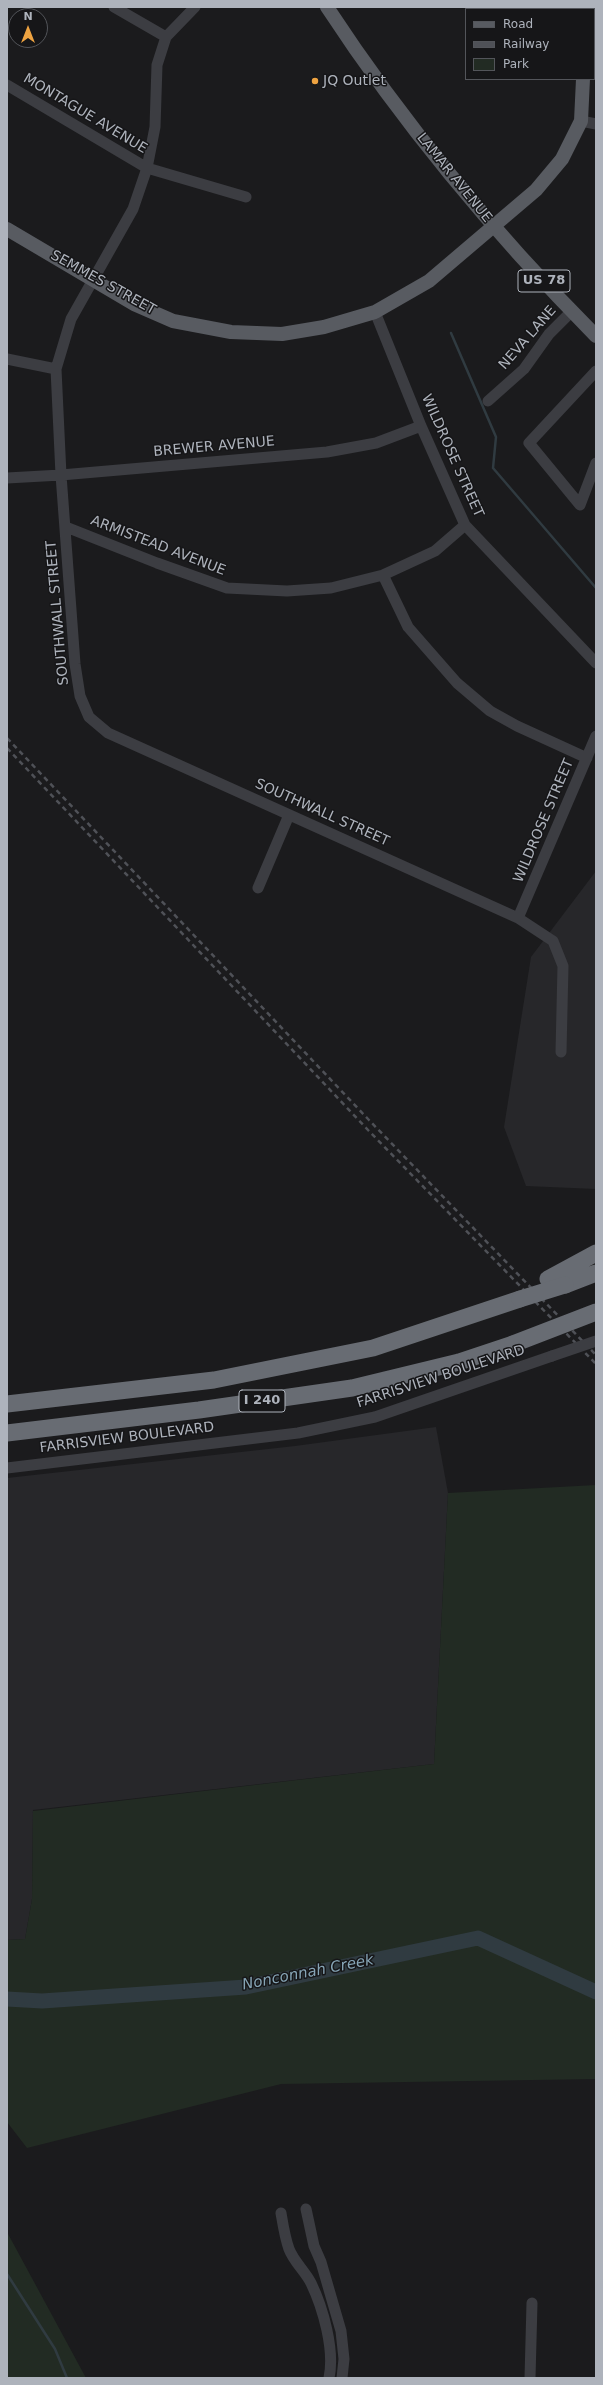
<!DOCTYPE html>
<html>
<head>
<meta charset="utf-8">
<style>
	body { margin:0 }
	#map { position:relative; width:603px; height:2385px; overflow:hidden; background:#1b1b1d; font-family:"DejaVu Sans",sans-serif }
	canvas { display:block }
	.frame { position:absolute; inset:0; border:8px solid #aeb3bc; pointer-events:none }
	.legend { position:absolute; left:465px; top:8px; width:130px; height:72px; box-sizing:border-box; background:#161618; border:1px solid #53555a; margin:0; padding:5px 7px; list-style:none; font-size:12px; color:#aeb3bc }
	.legend li { display:flex; align-items:center; gap:8px; height:20px }
	.legend b { width:20px; border:1px solid #53555a }
	.north { position:absolute; left:8px; top:8px; width:40px; height:40px; box-sizing:border-box; background:#161618; border:1px solid #53555a; border-radius:50%; rotate:0deg; font-size:11px; font-weight:700; line-height:16px; text-align:center; color:#aeb3bc }
	.north::after { content:''; display:block; margin:auto; width:14px; height:18px; background:#eea341; clip-path:polygon(50% 0,100% 100%,50% 72%,0 100%) }
</style>
</head>
<body>
<div id="map">
<canvas width="603" height="2385"></canvas>
<div class="frame"></div>
<ul class="legend">
<li><b style="height:5px;background:#585b61"></b>Road</li>
<li><b style="height:5px;background:#4f5157"></b>Railway</li>
<li><b style="height:11px;background:#222b23"></b>Park</li>
</ul>
<div class="north">N</div>
</div>
<script>
const g = document.querySelector('canvas').getContext('2d');
g.lineJoin = 'round';
function fillPath(path, color) { g.fillStyle = color; g.fill(path, 'evenodd'); }
function strokePath(path, color, width, dash) { g.strokeStyle = color; g.lineWidth = width; g.lineCap = dash ? 'butt' : 'round'; g.setLineDash(dash || []); g.stroke(path); }
function drawText(font, color, halo, rows, align = 'center') {
  g.font = font + ' "DejaVu Sans",sans-serif'; g.lineWidth = 3; g.setLineDash([]); g.textBaseline = 'middle'; g.strokeStyle = halo; g.fillStyle = color; for (const [text, x, y, turn = 0] of rows) {
    g.save(); g.translate(x, y); g.rotate((+turn || 0) * Math.PI / 180); g.textAlign = isNaN(turn) ? turn : align; if (halo) g.strokeText(text, 0, 0); g.fillText(text, 0, 0); g.restore();
  }
}
const built = new Path2D(`
	M 596,871 L 596,1189 L 526,1186 L 504,1127 L 531,957 Z
	M 436,1427 L 448,1493 L 434,1764 L 33,1810 L 32,1899 L 25,1939 L 7,1940 L 7,1478 L 295,1446 Z`);
const green = new Path2D(`
	M 596,1485 L 596,2079 L 281,2084 L 27,2148 L 7,2122 L 7,1940 L 25,1939 L 32,1899 L 33,1811 L 434,1764 L 448,1493 Z
	M 7,2232 L 86,2378 L 7,2378 Z`);
const stream = new Path2D(`
	M 451,333 L 496,437 L 493,468 L 596,588
	M 7,2274 L 55,2349 L 67,2378`);
const river = new Path2D(`
	M 7,1999 L 42,2001 L 246,1987 L 478,1938 L 596,1992`);
const minor = new Path2D(`
	M 114,7 L 166,37
	M 195,7 L 166,37 L 157,65 L 155,127 L 147,168 L 133,209 L 71,319 L 56,369 L 61,475 L 75,664 L 80,696 L 89,717 L 108,733 L 518,918 L 553,941 L 563,966 L 561,1052
	M 7,85 L 147,168 L 246,197
	M 581,121 L 596,124
	M 375,312 L 421,426 L 465,525 L 596,663
	M 7,359 L 56,369
	M 596,371 L 529,443 L 580,505 L 596,463
	M 488,401 L 524,369 L 549,334 L 572,311
	M 7,478 L 61,475 L 327,452 L 376,443 L 421,426
	M 66,527 L 157,563 L 227,588 L 287,591 L 331,588 L 383,575 L 435,551 L 465,525
	M 383,575 L 408,627 L 457,683 L 490,711 L 517,726 L 587,758
	M 258,888 L 289,815
	M 518,918 L 596,736
	M 7,1468 L 298,1433 L 375,1417 L 552,1356
	M 306,2209 L 314,2246 L 321,2262 L 341,2331 L 344,2359 L 342,2378
	M 281,2213 C 283,2225 285,2238 289,2249 C 294,2262 305,2271 311,2283 C 323,2308 335,2350 329,2378
	M 530,2378 L 532,2303`);
const major = new Path2D(`
	M 327,7 C 405,126 496,235 596,336
	M 585,9 L 585,7
	M 7,229 L 134,304 L 173,321 L 231,332 L 282,334 L 324,327 L 375,312 L 429,281 L 536,190 L 562,159 L 581,121 L 583,79`);
const highway = new Path2D(`
	M 548,1279 L 596,1253
	M 565,1285 L 596,1273
	M 7,1404 L 214,1380 L 373,1348 L 520,1299
	M 7,1433 L 199,1410 L 352,1388 L 459,1362 L 513,1344`);
const rail = new Path2D(`
	M 7,738 L 368,1119 L 596,1355
	M 7,748 L 368,1130 L 596,1364`);
const minorBridge = new Path2D(`
	M 552,1356 L 596,1341`);
const highwayBridge = new Path2D(`
	M 520,1299 L 565,1285
	M 513,1344 L 596,1312`);
const markers = [
	[315,81,4,"#eea341"]
];
const shields = [
	[544,281,52],
	[262,1401,46]
];
const shieldNames = [
	["US 78",544,281],
	["I 240",262,1401]
];
const poiNames = [
	["JQ Outlet",323,81]
];
const streetNames = [
	["MONTAGUE AVENUE",85,114,31],
	["LAMAR AVENUE",454,178,51],
	["SEMMES STREET",103,283,29],
	["NEVA LANE",528,338,-49],
	["BREWER AVENUE",214,447,-5],
	["WILDROSE STREET",452,456,66],
	["ARMISTEAD AVENUE",158,546,21],
	["SOUTHWALL STREET",58,613,-95],
	["SOUTHWALL STREET",322,813,24],
	["WILDROSE STREET",544,821,-67],
	["FARRISVIEW BOULEVARD",441,1377,-18],
	["FARRISVIEW BOULEVARD",127,1438,-7]
];
const waterNames = [
	["Nonconnah Creek",308,1973,-11]
];
fillPath(built, '#27272a');
fillPath(green, '#222b23');
strokePath(stream, '#303b41', 2.5);
strokePath(river, '#303b41', 15);
strokePath(minor, '#3c3d42', 11);
strokePath(major, '#585b61', 14);
strokePath(highway, '#686c73', 17);
strokePath(rail, '#4f5157', 2.5, [5, 4]);
strokePath(minorBridge, '#3c3d42', 11);
strokePath(highwayBridge, '#686c73', 17);
for (const [x, y, r, color] of markers) { const dot = new Path2D(); dot.arc(x, y, r, 0, 2 * Math.PI); g.fillStyle = color; g.fill(dot); strokePath(dot, '#161618', 1.5); }
for (const [x, y, w] of shields) { const box = new Path2D(); box.roundRect(x - w / 2, y - 11, w, 22, 3); g.fillStyle = '#161618'; g.fill(box); strokePath(box, '#aeb3bc', 1); }
drawText('bold 13px', '#aeb3bc', null, shieldNames);
drawText('14px', '#aeb3bc', '#161618', poiNames, 'left');
drawText('14px', '#aeb3bc', '#161618', streetNames);
drawText('italic 15px', '#86a4b5', '#161618', waterNames);
</script>
</body>
</html>
